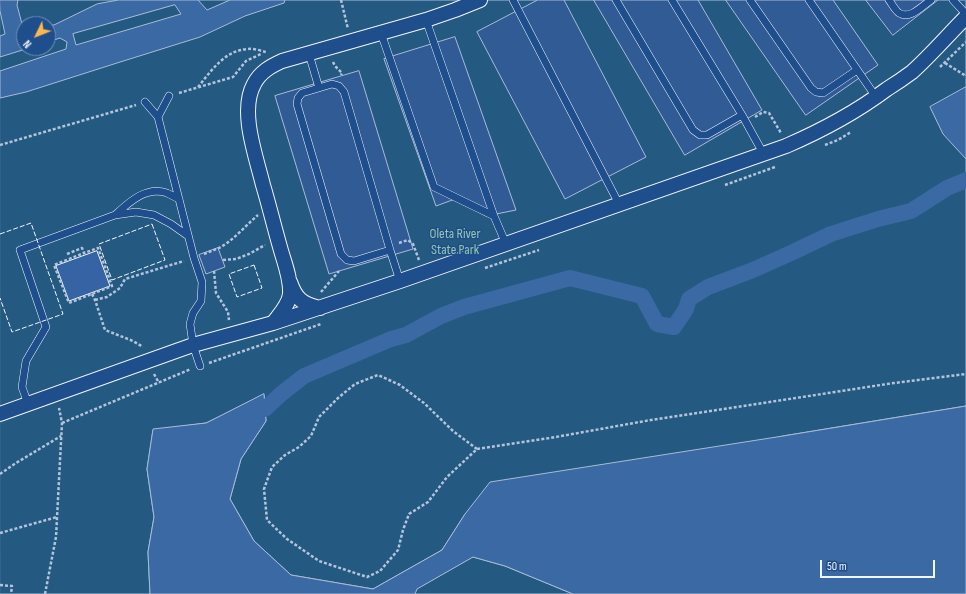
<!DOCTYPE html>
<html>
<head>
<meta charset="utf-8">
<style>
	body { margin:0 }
	#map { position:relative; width:966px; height:594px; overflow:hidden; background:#1f4e8c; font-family:"Sofia Sans Condensed",sans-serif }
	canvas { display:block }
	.north { position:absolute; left:16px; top:16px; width:40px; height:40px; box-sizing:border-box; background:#1f4e8c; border:1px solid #7391ba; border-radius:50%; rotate:227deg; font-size:11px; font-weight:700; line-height:16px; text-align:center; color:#f2f6ff }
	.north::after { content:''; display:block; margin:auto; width:14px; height:18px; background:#ffb74d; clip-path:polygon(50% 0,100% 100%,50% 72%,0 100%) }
	.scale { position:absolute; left:820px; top:560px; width:115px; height:18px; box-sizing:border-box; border:2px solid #f2f6ff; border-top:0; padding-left:5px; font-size:12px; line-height:14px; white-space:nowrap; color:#f2f6ff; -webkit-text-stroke:3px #1f4e8c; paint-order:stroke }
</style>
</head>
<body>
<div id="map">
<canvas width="966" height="594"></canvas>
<div class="north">N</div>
<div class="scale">50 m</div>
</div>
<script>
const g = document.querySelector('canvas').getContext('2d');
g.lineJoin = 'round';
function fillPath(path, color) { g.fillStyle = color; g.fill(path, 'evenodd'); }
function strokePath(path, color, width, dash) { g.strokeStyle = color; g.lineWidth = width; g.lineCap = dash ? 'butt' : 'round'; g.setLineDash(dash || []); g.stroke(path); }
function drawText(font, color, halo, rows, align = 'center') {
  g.font = font + ' "Sofia Sans Condensed",sans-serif'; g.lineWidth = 3; g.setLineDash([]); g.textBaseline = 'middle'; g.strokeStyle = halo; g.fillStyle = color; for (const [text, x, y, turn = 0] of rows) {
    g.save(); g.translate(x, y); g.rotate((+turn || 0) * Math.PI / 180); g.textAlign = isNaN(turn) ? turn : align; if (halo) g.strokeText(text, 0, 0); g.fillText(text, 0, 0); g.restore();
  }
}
const green = new Path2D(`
	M 0,0 L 966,0 L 966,406 L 783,436 L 465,514 L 442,550 L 373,589 L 291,575 L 254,541 L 230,499 L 241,459 L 266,421 L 264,395 L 206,423 L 153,430 L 147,469 L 154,517 L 148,552 L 150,594 L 0,594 ZM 24,24 L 48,24 L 48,48 L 24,48 Z
	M 473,557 L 505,566 L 573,594 L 408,594 Z`);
const parking = new Path2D(`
	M 538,0 L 564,0 L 646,157 L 565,199 L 477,32 Z
	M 594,0 L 698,0 L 762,110 L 685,155 Z
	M 726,0 L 833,0 L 878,65 L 806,115 Z
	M 866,0 L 938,0 L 893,35 Z
	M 455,37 L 516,210 L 486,216 L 455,199 L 436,206 L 384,59 Z
	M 359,71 L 413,249 L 329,274 L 275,96 Z
	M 218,248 L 225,267 L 206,274 L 199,255 Z`);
const water = new Path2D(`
	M 0,0 L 18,0 L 17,5 L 22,24 L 24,25 L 24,48 L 29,48 L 0,57 L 0,36 L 5,34 L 0,11 Z
	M 119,0 L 198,0 L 207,10 L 230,0 L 285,0 L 284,3 L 245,16 L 200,37 L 117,63 L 26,92 L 0,98 L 0,71 L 66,49 L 67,42 L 60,38 L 48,42 L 48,25 L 54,25 L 97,4 ZM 175,5 L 181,14 L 76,45 L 73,34 Z
	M 966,87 L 966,159 L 943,134 L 930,107 Z
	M 264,394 L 266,421 L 241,459 L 230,499 L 254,541 L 291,575 L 373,589 L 442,550 L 465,514 L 490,482 L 783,436 L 966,406 L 966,594 L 573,594 L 505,566 L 473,557 L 417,589 L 415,594 L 150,594 L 148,552 L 154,517 L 147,469 L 153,429 L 206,423 Z`);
const canal = new Path2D(`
	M 265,409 L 281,394 L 304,376 L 391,339 L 406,335 L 441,316 L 464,307 L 570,278 L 642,296 L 657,324 L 674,327 L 686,309 L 689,299 L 708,287 L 753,270 L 791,253 L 831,234 L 878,219 L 911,211 L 947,188 L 966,180`);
const building = new Path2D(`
	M 97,251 L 110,286 L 69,301 L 56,266 Z`);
const path = new Path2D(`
	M 341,0 L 348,29
	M 333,62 L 335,66 L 342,73 L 341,75
	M 945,63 L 966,76
	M 940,67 L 966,42
	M 198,87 C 212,70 225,50 248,49 C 254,48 261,51 266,52
	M 179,93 L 233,77 L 246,61 L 261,54
	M 755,117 L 763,112 L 769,113 L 781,133
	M 0,145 L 136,105
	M 825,145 L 838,140 L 851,132
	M 725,185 L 775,167
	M 399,243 L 408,240 L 413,244 L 419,260
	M 67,254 L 82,248 L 84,253 L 98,248 L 112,286 L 69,303 L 54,265 L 84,253
	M 204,254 C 209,252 214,250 219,248 C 234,240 245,226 258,215
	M 223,260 L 236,259 L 249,254 L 265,245
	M 485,268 L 539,250
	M 214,271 L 216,293 L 228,312 L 229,320
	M 321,292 L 339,271
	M 92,294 L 95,300 L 105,330 L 133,341 L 143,347
	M 95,300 L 107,297 L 120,288 L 125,279 L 184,261
	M 209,363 L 321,324
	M 154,374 L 159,383
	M 62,423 L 191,369
	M 477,449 L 453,431 L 424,403 L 400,385 L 378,375 L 355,384 L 338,398 L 319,417 L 311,436 L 299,447 L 285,455 L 272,467 L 264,489 L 267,520 L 287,539 L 319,561 L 367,577 L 380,571 L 398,550 L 403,530 L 409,514 L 428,502 L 447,477 L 477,449 L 550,438 L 651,420 L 894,383 L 966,374
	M 0,474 L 16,463 L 61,436
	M 0,533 L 57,517
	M 0,585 L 12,586 L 11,594
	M 45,594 L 56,537 L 62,423 L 59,408`);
const lane = new Path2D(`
	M 513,0 L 619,204
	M 616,0 L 693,130 L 700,135 L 707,135 L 742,115 L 672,0
	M 750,0 L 811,88 L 816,92 L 823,93 L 857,70
	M 809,0 L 876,97
	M 889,0 C 892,4 895,10 899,13 C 910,20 922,6 931,0
	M 953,0 L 966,14
	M 426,20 L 494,216 L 506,244
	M 381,33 L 434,187 L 494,216
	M 309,54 L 319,88
	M 332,84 L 339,86 L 344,92 L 390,250 L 354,261 L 347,260 L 341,254 L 297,104 L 298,98 L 302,93 Z
	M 145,102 L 158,117 L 194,258 L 202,282 L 201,301 L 193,313 L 190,324 L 193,345 L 200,366
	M 742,115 L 763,153
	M 158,117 L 169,96
	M 115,215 C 129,202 146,186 167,193 C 171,195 175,197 179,199
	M 390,250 L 400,281
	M 28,404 L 22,387 L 26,361 L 46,327 L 20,250 L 115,215 L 136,212 L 154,215 L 171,224 L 188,236`);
const street = new Path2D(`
	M 290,282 C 296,299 302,304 320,308
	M 273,323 C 279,315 289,305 290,294 C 291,278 284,262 280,247 C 274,226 269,205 263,185 C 256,156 239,111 254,84 C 260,72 271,66 282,61 L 426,20 L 455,10 L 480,0
	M 0,414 L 176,351 L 193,345 L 273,323 L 400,281 L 786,146 C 823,130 855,113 887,89 C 895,84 904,78 912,72 C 931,55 948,35 966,17`);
const fence = new Path2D(`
	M 152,224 L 165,260 L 112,280 L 99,244 Z
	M 0,234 L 31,223 L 63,314 L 12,332 L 0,298
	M 254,265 L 262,288 L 237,297 L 229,274 Z`);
const parkNames = [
	["Oleta River",455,234],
	["State Park",455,250]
];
fillPath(green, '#245a82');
strokePath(green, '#a8bbd7', 1);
fillPath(parking, '#305b95');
strokePath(parking, '#a8bbd7', 1);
fillPath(water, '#3b69a3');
strokePath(water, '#a8bbd7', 1);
strokePath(canal, '#3b69a3', 16);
fillPath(building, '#3563a3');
strokePath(building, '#f2f6ff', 1);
strokePath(lane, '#f2f6ff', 8);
strokePath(street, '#f2f6ff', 16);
strokePath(path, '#b3c4dc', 2.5, [3, 2]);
strokePath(lane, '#1f4e8c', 7);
strokePath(street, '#1f4e8c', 14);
strokePath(fence, '#f2f6ff', 1, [5, 2]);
drawText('14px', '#97c8a6', '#1f4e8c', parkNames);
</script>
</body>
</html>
